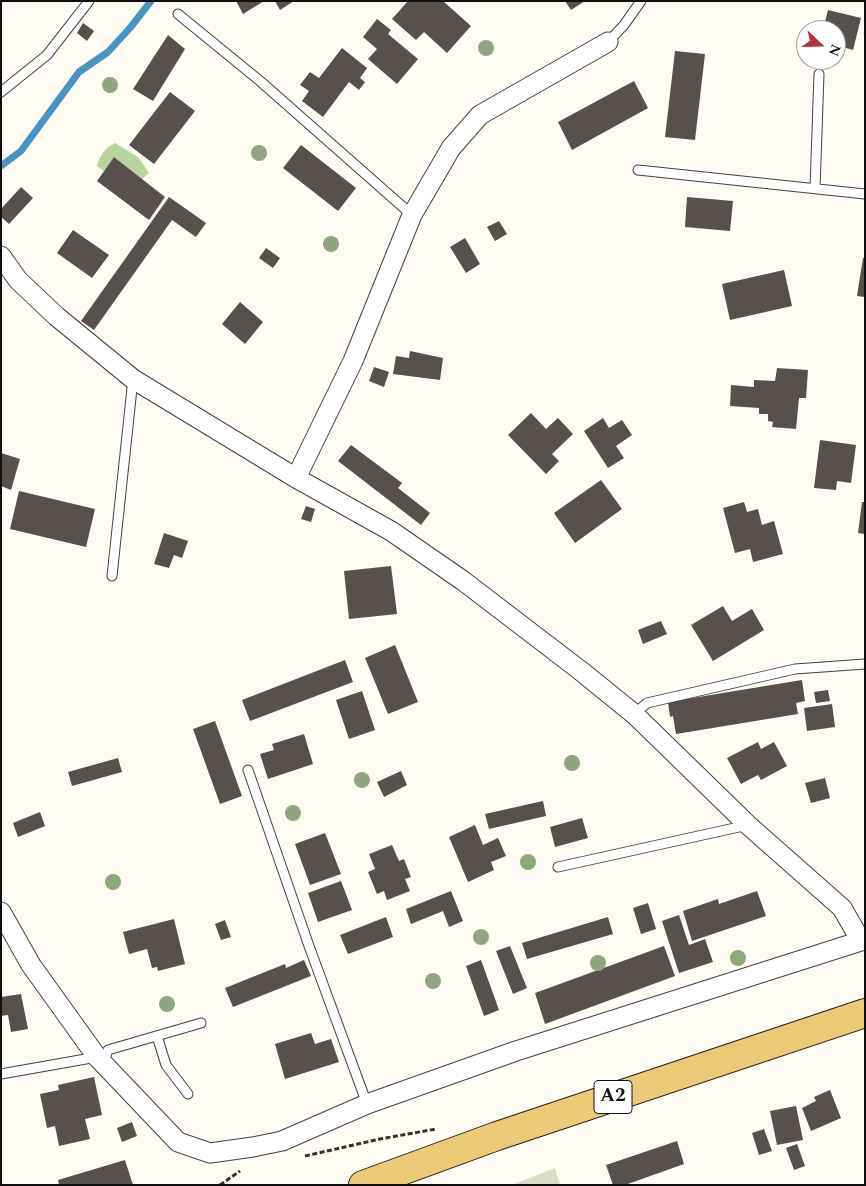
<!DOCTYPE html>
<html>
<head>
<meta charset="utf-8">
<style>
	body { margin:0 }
	#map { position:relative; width:866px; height:1186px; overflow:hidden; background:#fefbf2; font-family:Spectral,serif }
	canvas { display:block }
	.frame { position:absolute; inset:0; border:2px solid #0f0f0f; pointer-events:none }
	.north { position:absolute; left:796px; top:20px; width:50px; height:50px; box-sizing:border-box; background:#fff; border:1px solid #9f9f9f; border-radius:50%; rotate:111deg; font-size:14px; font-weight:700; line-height:20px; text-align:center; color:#0f0f0f }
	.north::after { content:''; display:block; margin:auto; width:18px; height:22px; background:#b1353f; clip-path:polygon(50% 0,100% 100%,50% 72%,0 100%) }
</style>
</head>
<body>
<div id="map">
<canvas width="866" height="1186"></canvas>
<div class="frame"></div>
<div class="north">N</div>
</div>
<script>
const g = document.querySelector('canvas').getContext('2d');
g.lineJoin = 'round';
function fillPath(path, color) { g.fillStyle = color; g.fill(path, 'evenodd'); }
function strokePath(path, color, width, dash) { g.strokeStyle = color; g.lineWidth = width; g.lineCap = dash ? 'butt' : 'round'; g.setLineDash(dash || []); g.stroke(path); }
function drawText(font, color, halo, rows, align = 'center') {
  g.font = font + ' Spectral,serif'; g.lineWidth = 5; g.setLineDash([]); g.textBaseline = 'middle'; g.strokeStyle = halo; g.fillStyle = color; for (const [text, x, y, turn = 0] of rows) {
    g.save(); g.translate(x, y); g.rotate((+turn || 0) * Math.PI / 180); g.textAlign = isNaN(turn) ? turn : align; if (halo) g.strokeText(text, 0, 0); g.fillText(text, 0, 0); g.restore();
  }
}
const forest = new Path2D(`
	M 115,143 L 138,157 L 149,173 L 142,179 L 114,157 L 104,171 L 97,166 C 100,155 105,148 115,143 Z`);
const cemetery = new Path2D(`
	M 555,1168 L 560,1185 L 512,1185 Z`);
const stream = new Path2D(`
	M 1,166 L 21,151 L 79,72 L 108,52 L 130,28 L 151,1`);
const building = new Path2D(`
	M 236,1 L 264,1 L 243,14 Z
	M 275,1 L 294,1 L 280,10 Z
	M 408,1 L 443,1 L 471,26 L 447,53 L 424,32 L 416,40 L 392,19 Z
	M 565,1 L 585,1 L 571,10 Z
	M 828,10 L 861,18 L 853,50 L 836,45 L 836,30 L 823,30 Z
	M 377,19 L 391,30 L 388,34 L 418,59 L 397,84 L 368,59 L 377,49 L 363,37 Z
	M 83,23 L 94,31 L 87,41 L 77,33 Z
	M 168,35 L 185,49 L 153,101 L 133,89 Z
	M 342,48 L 367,68 L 360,78 L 365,82 L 359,90 L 349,82 L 323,117 L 302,101 L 309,91 L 300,85 L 310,72 L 319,78 Z
	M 675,51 L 705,54 L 695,140 L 665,137 Z
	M 634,81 L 648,108 L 572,150 L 558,122 Z
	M 170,92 L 195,111 L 154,164 L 129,145 Z
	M 301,145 L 356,188 L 338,211 L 283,168 Z
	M 114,157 L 165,197 L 149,220 L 97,181 Z
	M 21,187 L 33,198 L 9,224 L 1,217 L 1,209 Z
	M 169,197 L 206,223 L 196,237 L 172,220 L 94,330 L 81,321 Z
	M 687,197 L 733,201 L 730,231 L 685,227 Z
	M 499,221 L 507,234 L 495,241 L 487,227 Z
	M 73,230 L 109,255 L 92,278 L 57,253 Z
	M 465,238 L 480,264 L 466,273 L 450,247 Z
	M 266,248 L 280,258 L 273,268 L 259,258 Z
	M 863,258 L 865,258 L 865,297 L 857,296 Z
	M 784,270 L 792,306 L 730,320 L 722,284 Z
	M 240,302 L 263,322 L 245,344 L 222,324 Z
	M 410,351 L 443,358 L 440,380 L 393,374 L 396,356 L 409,358 Z
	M 374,367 L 389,372 L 384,387 L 369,381 Z
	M 777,368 L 808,370 L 806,398 L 799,398 L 796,429 L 772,427 L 773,422 L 768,421 L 768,414 L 759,414 L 759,408 L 730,406 L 731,385 L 754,387 L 754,380 L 775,381 Z
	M 531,413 L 546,429 L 558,418 L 573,434 L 552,454 L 559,461 L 546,474 L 508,435 Z
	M 603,418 L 609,428 L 622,420 L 632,435 L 616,446 L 624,458 L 608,468 L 584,431 Z
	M 820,440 L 856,445 L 851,483 L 837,481 L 836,490 L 814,488 Z
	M 351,445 L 402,483 L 398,488 L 430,513 L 421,525 L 338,461 Z
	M 1,453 L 20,459 L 11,490 L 1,486 Z
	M 601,480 L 622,509 L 575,543 L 554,513 Z
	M 19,491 L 95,509 L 86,547 L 10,529 Z
	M 744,502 L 747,512 L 758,509 L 762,525 L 774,521 L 783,554 L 753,562 L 750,549 L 735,553 L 723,508 Z
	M 862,502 L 865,502 L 865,534 L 858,533 Z
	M 306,506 L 315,509 L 311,522 L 301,519 Z
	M 164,533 L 188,541 L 182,558 L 174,555 L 169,568 L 154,564 Z
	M 391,566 L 397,614 L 349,619 L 344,571 Z
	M 723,606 L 732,621 L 752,609 L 764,630 L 713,661 L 691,625 Z
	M 661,621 L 667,634 L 643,644 L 638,630 Z
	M 395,645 L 418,702 L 388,714 L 365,658 Z
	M 345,660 L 353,682 L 250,721 L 242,700 Z
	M 802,680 L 805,701 L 796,703 L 798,714 L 676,734 L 673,716 L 670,717 L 668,702 Z
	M 828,690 L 830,701 L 816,703 L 814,692 Z
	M 362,691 L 375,730 L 349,739 L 336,700 Z
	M 832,704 L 835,727 L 807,731 L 804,708 Z
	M 215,721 L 242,796 L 220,804 L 193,729 Z
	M 304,734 L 313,764 L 268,779 L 260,754 L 274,750 L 272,744 Z
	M 758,742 L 761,749 L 774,742 L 787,766 L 761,780 L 758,775 L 741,784 L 727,758 Z
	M 118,758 L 122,772 L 72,786 L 68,772 Z
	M 401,771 L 407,785 L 384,797 L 377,782 Z
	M 825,778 L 830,798 L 811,803 L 805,783 Z
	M 543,801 L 546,816 L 489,829 L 485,814 Z
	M 40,812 L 45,826 L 18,837 L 13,823 Z
	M 582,818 L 588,838 L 555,847 L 550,827 Z
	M 475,825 L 483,845 L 498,838 L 506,856 L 491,862 L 494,870 L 468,882 L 449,837 Z
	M 325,833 L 341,874 L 310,885 L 295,844 Z
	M 392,845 L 399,861 L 404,859 L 411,877 L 405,879 L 410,891 L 387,900 L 384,891 L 377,894 L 368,872 L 375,869 L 369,854 Z
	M 341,881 L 352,910 L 318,922 L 308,893 Z
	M 451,891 L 463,921 L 449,927 L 443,911 L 411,924 L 406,909 Z
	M 757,891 L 766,916 L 692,941 L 683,911 L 718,899 L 719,904 Z
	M 648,903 L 656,929 L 641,934 L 633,908 Z
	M 679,915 L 689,945 L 705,939 L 713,962 L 679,973 L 662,921 Z
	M 386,917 L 393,937 L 348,954 L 340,935 Z
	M 608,917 L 613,934 L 527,959 L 522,943 Z
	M 174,919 L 185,964 L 158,971 L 157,967 L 152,968 L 147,949 L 129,954 L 123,932 Z
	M 225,920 L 231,937 L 221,940 L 215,924 Z
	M 510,946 L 527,988 L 513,994 L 496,951 Z
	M 664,946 L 675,976 L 545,1024 L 535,993 Z
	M 304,960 L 311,976 L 233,1007 L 225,988 L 285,964 L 286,968 Z
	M 481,960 L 499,1010 L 484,1016 L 466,966 Z
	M 21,994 L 28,1029 L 11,1032 L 8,1015 L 1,1016 L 1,997 Z
	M 311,1033 L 315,1044 L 331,1039 L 339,1062 L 285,1079 L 275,1044 Z
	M 94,1077 L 102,1115 L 85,1119 L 90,1139 L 59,1146 L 55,1126 L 47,1128 L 40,1094 L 59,1090 L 58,1085 Z
	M 830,1090 L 841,1118 L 811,1131 L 802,1108 L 816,1101 L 814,1097 Z
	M 796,1106 L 803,1140 L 777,1145 L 770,1111 Z
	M 132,1122 L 137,1136 L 122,1142 L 117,1128 Z
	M 764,1129 L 772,1151 L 759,1155 L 752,1133 Z
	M 677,1141 L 684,1164 L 625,1185 L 613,1185 L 606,1165 Z
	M 797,1144 L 805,1166 L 794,1170 L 786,1148 Z
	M 125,1160 L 133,1185 L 59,1185 L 58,1180 Z`);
const path = new Path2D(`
	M 305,1156 L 380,1139 L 436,1129
	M 220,1185 L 240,1171`);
const lane = new Path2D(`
	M 178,14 L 260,81 L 412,215
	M 608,42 L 624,25 L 641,1
	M 1,92 L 47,55 L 89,1
	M 638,170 L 865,194
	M 815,188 L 819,74
	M 112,576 L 133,379
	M 634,714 L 647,703 L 795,669 L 865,664
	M 248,770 L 309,946 L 367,1104
	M 558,867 L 748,825
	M 157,1036 L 166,1065 L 188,1094
	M 103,1064 L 108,1050 L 201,1023
	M 1,1074 L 97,1057`);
const street = new Path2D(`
	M 1,256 L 18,280 L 56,316 L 133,379 L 296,478 L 391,531 L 462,580 L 581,671 L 634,714 L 748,825 L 842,908 L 861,941 L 865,940
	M 296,478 L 353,361 L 412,215 L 451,148 L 480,115 L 608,42
	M 1,912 L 31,965 L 97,1057 L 178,1142 L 210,1153 L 253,1147 L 282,1141 L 367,1104 L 516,1051 L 861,941`);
const primary = new Path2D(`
	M 363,1185 L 497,1136 L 865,1013`);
const trees = [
	[486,48],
	[110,85],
	[259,153],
	[331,244],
	[572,763],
	[362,780],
	[293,813],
	[528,862],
	[113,882],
	[481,937],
	[738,958],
	[598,963],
	[433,981],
	[167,1004]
];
const shields = [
	[613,1097,38]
];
const shieldNames = [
	["A2",613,1097]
];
fillPath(forest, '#b9d4a0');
fillPath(cemetery, '#d7dec5');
strokePath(stream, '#4a94c0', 7);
fillPath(building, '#57504c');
strokePath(lane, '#424242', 11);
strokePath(street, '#424242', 21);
strokePath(primary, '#202020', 30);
strokePath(path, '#313131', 3, [5, 2.5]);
strokePath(lane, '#fff', 9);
strokePath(street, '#fff', 19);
strokePath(primary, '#eaca76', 28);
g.fillStyle = '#8fa681';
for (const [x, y] of trees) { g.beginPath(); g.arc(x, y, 8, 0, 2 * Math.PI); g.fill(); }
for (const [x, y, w] of shields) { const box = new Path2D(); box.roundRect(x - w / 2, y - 16.5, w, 33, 4); g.fillStyle = '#fff'; g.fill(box); strokePath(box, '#0f0f0f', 1); }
drawText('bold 19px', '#0f0f0f', null, shieldNames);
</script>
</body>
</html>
